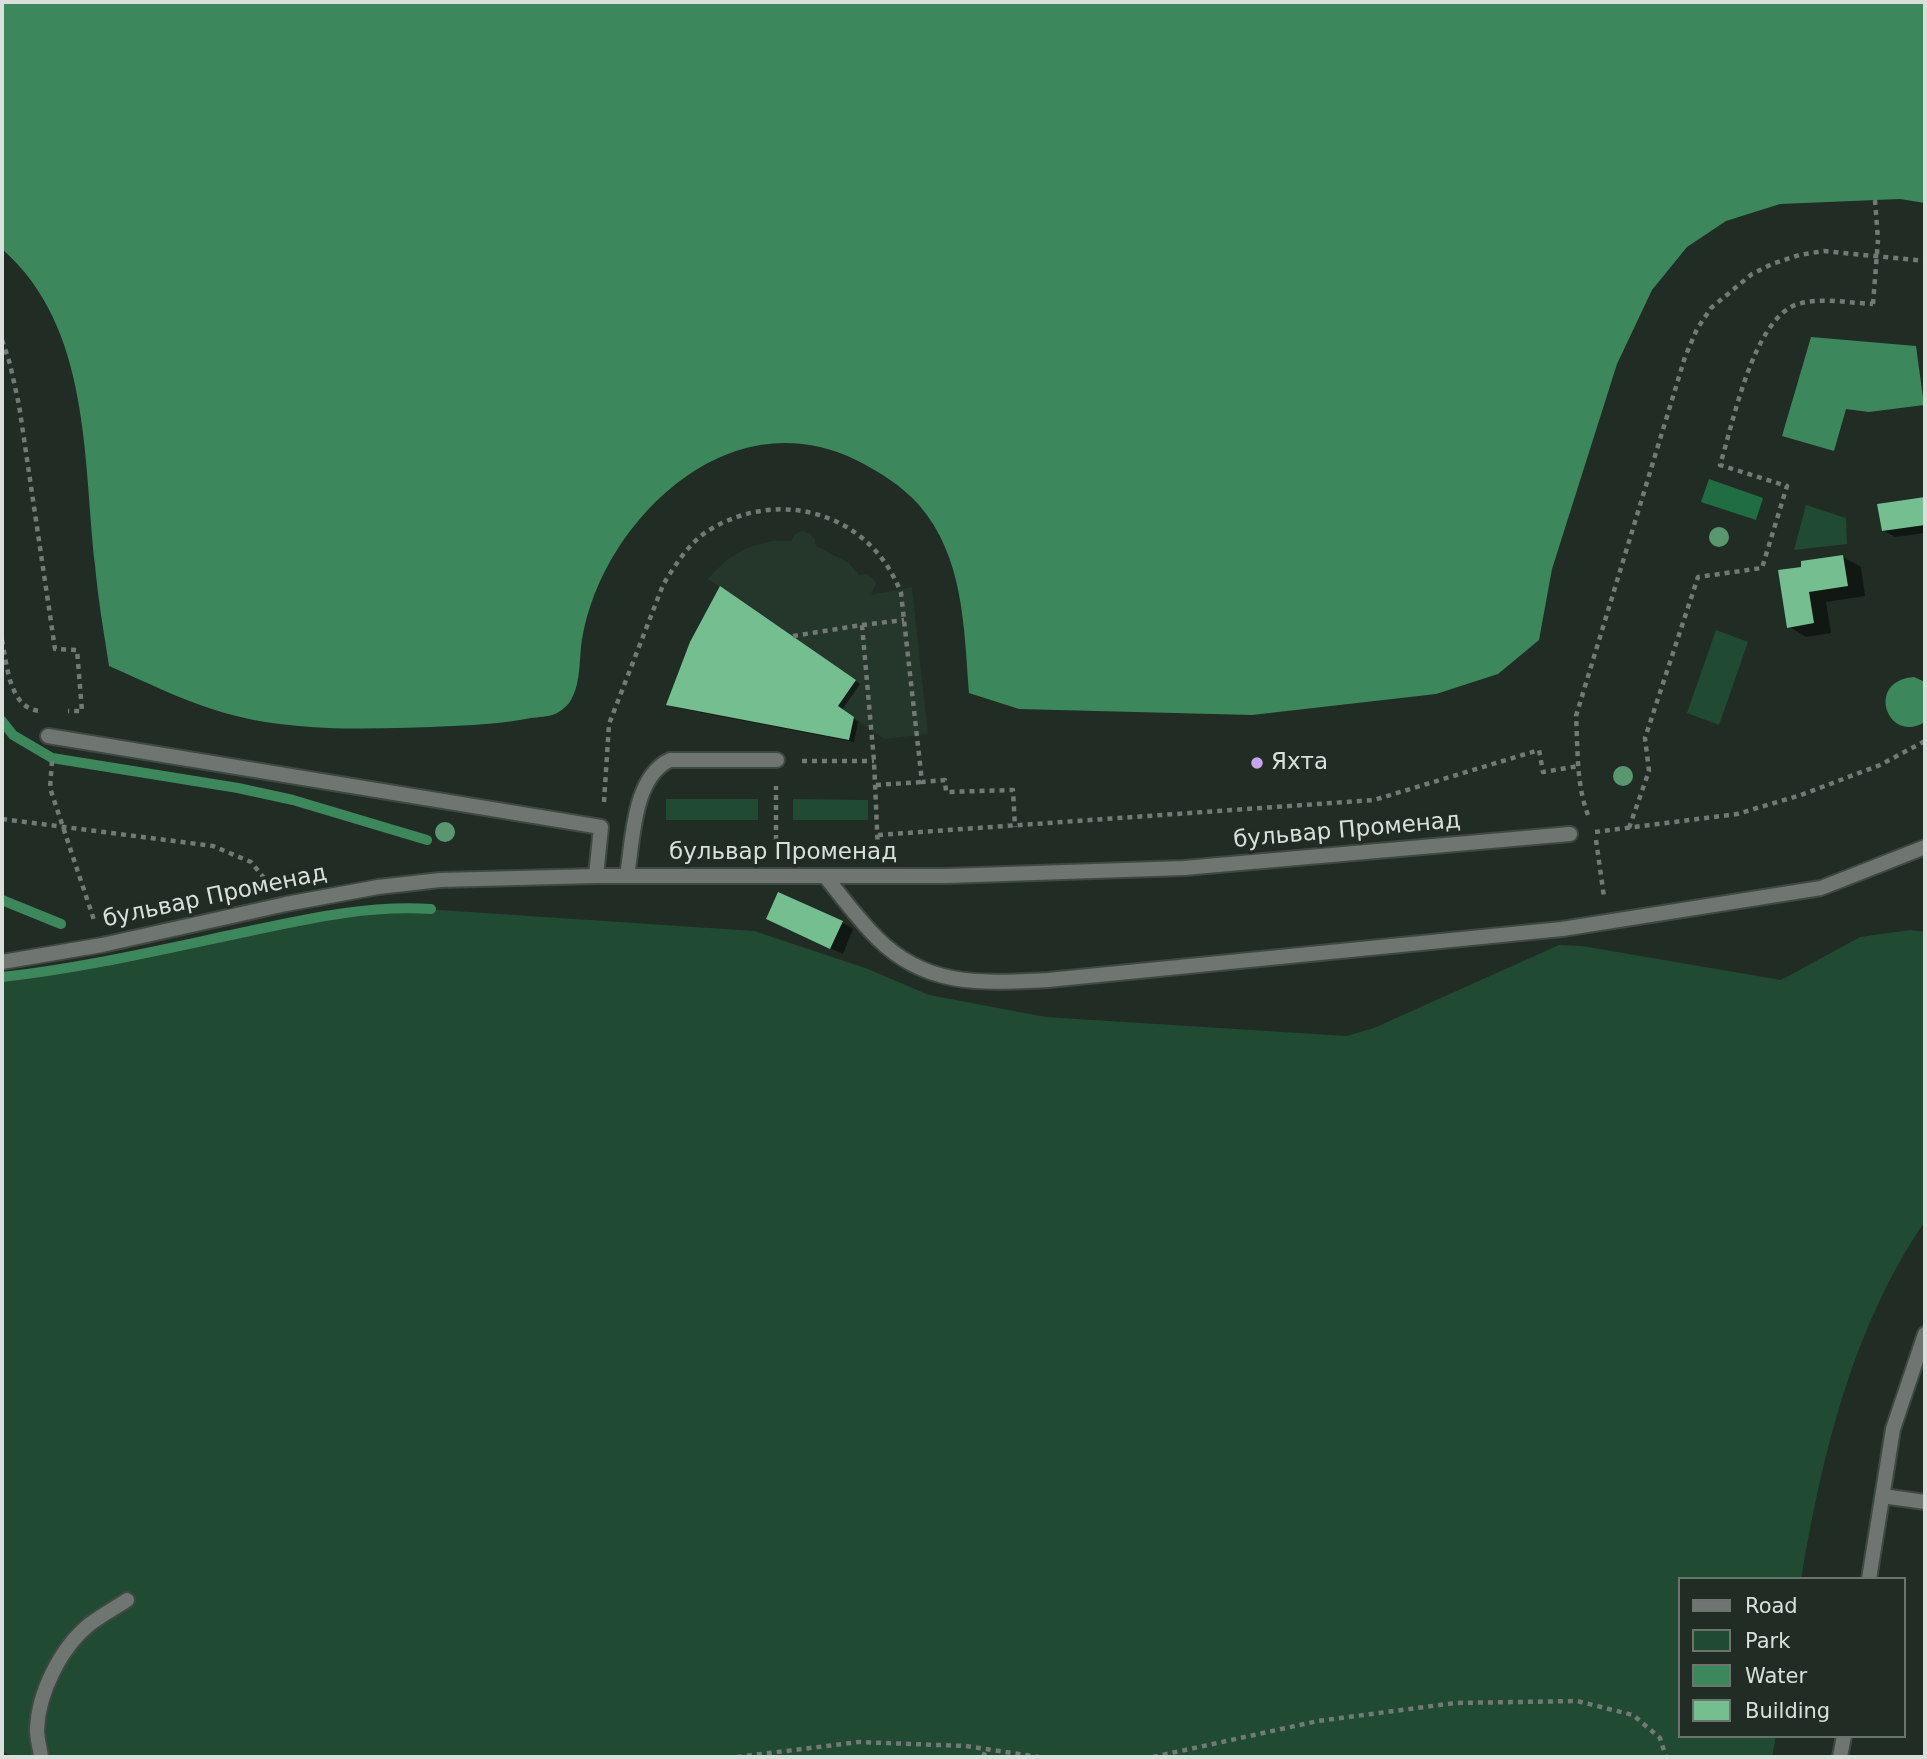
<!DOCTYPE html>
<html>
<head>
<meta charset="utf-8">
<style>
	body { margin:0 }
	#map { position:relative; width:1927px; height:1759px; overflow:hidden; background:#212c24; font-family:"DejaVu Sans",sans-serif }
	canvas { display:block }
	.frame { position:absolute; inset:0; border:4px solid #d9e0db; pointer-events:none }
	.legend { position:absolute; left:1678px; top:1577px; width:228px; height:161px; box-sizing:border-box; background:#212c24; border:2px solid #6b746d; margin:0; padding:9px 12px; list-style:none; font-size:21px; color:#d9e0db }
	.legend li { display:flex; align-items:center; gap:14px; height:35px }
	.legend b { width:35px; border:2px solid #6b746d }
</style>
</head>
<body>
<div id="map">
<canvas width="1927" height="1759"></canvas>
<div class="frame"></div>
<ul class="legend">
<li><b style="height:9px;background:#6f7571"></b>Road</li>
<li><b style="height:19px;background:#214a32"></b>Park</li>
<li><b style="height:19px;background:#3d875c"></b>Water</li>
<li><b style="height:19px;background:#74be90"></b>Building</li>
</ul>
</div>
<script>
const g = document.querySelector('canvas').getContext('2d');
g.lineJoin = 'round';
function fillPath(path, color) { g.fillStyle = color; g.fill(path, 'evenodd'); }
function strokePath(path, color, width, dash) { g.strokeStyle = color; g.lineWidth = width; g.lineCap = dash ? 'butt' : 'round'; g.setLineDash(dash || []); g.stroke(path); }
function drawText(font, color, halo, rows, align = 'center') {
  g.font = font + ' "DejaVu Sans",sans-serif'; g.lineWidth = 7; g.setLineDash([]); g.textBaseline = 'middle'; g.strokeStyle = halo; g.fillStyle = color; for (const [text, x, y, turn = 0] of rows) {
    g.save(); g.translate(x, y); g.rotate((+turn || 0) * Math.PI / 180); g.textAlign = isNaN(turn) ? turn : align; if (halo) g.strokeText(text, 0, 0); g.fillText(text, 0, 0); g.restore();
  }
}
const built = new Path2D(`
	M 802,531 L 809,533 L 815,539 L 816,546 L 849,563 L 859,575 L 866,574 L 872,578 L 876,583 L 871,595 L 912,587 L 928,734 L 884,739 L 854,718 L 849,740 L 666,705 L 690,642 L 720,587 L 708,579 L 714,572 L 729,558 L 749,547 L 772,541 L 791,541 L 795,534 Z`);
const green = new Path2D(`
	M 1806,505 L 1846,518 L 1847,544 L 1794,550 Z
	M 1716,630 L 1748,642 L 1719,725 L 1687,713 Z
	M 666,799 L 758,799 L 758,820 L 666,820 Z
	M 793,799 L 868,800 L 868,820 L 793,820 Z
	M 410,908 L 754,931 L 868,969 L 929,995 L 1046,1017 L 1346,1036 L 1374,1028 L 1559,945 L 1582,946 L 1781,980 L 1860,937 L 1910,930 L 1925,932 L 1925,1221 C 1853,1326 1822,1454 1801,1579 L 1680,1579 L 1680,1736 L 1776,1736 L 1772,1757 L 13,1757 L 2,1751 L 2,977 L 77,967 L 334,914 Z`);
const forest = new Path2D(`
	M 1709,479 L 1763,498 L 1756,520 L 1701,502 Z`);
const water = new Path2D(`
	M 2,2 L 1925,2 L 1925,203 L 1900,199 L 1780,204 L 1726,221 L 1687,247 L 1652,290 L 1617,364 L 1552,569 L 1539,640 L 1498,674 L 1436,694 L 1252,715 L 1019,709 L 969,693 C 964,628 964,557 919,505 C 902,486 880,472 856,460 C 761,414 670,468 617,550 C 600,576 587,609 582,639 C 579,658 581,681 572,698 C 570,704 560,712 555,714 C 548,717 538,717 531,718 C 505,723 480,725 453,726 C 375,729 290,734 215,710 C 179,699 144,681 109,666 C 104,633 98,599 95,565 C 83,458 91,327 2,249 Z
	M 1811,337 L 1916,346 L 1924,405 L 1869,412 L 1846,409 L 1834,451 L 1782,436 Z
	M 1914,677 L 1925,682 L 1925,722 C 1888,745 1864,681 1914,677 Z`);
const shadow = new Path2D(`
	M 1925,499 L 1925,533 L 1895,537 L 1883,530 L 1879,505 Z
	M 1843,557 L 1861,567 L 1865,596 L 1826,602 L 1831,633 L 1806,637 L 1788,626 L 1803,568 Z
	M 725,592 L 860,684 L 842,710 L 858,722 L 854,742 L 673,707 L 668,704 Z
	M 842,922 L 853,929 L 843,954 L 779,925 Z`);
const stream = new Path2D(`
	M 2,721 L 13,735 L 52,758 L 238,788 L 293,800 L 427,840
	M 2,900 L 61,924
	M 2,977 C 84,968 164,949 245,932 C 306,919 367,905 431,909`);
const building = new Path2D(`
	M 1925,497 L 1925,525 L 1882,531 L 1877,504 Z
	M 1843,555 L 1848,586 L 1809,592 L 1814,623 L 1787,628 L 1778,570 L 1801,567 L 1801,561 Z
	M 720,586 L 856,680 L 838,706 L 854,717 L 849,740 L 666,705 L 690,642 Z
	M 778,892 L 843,921 L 830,949 L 766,919 Z`);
const path = new Path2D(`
	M 1875,200 L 1878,240
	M 2,340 L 10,364 L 19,405 L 55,649 L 77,650 L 82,711 L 68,711
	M 862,625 L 904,620
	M 793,636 L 862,625 L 874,761 L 878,851
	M 2,640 C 7,664 9,710 41,711
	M 52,761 L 50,788 L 95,923
	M 802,761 L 874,761
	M 876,785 L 922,782
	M 604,802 L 609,724 L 663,585 C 675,565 690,541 711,529 C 782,487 871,514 901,593 L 922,782 L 945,780 L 946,792 L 1013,790 L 1015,827
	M 1588,815 C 1576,784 1578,748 1576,716 L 1685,357 L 1697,329 L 1711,308 L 1752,274 L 1772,264 L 1799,255 L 1824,251 L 1925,261
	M 2,819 L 213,846 L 251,862 L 269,884
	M 1629,828 L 1649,771 L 1645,738 L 1698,577 L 1762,568 L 1787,486 L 1720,465 C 1733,424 1753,318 1798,304 C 1820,297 1849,303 1873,304
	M 1595,832 L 1737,814 L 1801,795 L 1880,765 L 1925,741
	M 878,835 L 1374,800 L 1539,750 L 1543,772 L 1579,766
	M 1596,840 L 1604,897
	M 776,850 L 776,786
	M 737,1757 L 859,1742 L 966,1746 L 1039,1757
	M 983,1757 L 986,1750
	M 1153,1757 L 1318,1721 L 1455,1703 L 1577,1701 L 1633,1715 L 1660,1738 L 1666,1757`);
const service = new Path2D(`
	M 48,736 L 601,827 L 596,876
	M 627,876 C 633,840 633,777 670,760 L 777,760
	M 825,876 C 842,897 858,919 877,938 C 927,988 983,983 1048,980 L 1562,929 L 1821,888 L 1925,847
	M 41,1757 C 40,1748 37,1739 37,1730 C 38,1693 61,1647 90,1624 C 102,1615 115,1608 127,1600`);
const minor = new Path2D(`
	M 2,962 L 102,945 L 286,904 L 378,887 L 440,880 L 596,876 L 946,876 L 1184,868 L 1570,834
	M 1883,1496 L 1925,1502
	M 1869,1579 L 1893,1429 L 1925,1334
	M 1840,1757 L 1844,1736`);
const pathBridge = new Path2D(`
	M 1873,304 L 1878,240`);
const trees = [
	[1719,537],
	[1623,776],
	[445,832]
];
const markers = [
	[1257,763,7,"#c8a6ef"]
];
const poiNames = [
	["Яхта",1271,763]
];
const streetNames = [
	["бульвар Променад",1347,831,-5],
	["бульвар Променад",783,853],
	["бульвар Променад",215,897,-12]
];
fillPath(built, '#25362b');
fillPath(green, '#214a32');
fillPath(forest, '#206d43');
fillPath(water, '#3d875c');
fillPath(shadow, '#0007');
strokePath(stream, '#3d875c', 10);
fillPath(building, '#74be90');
strokePath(service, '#3e4941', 18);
strokePath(minor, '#3e4941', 18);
strokePath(path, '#717a74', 4.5, [5, 5]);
strokePath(service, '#6f7571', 14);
strokePath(minor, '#6f7571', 14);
strokePath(pathBridge, '#717a74', 4.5, [5, 5]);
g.fillStyle = '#5a9770';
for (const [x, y] of trees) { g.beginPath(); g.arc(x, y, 10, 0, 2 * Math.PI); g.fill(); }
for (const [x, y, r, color] of markers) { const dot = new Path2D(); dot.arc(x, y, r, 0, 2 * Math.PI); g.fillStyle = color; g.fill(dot); strokePath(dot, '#212c24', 2.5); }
drawText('23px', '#d9e0db', '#212c24', poiNames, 'left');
drawText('23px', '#d9e0db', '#212c24', streetNames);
</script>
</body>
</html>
